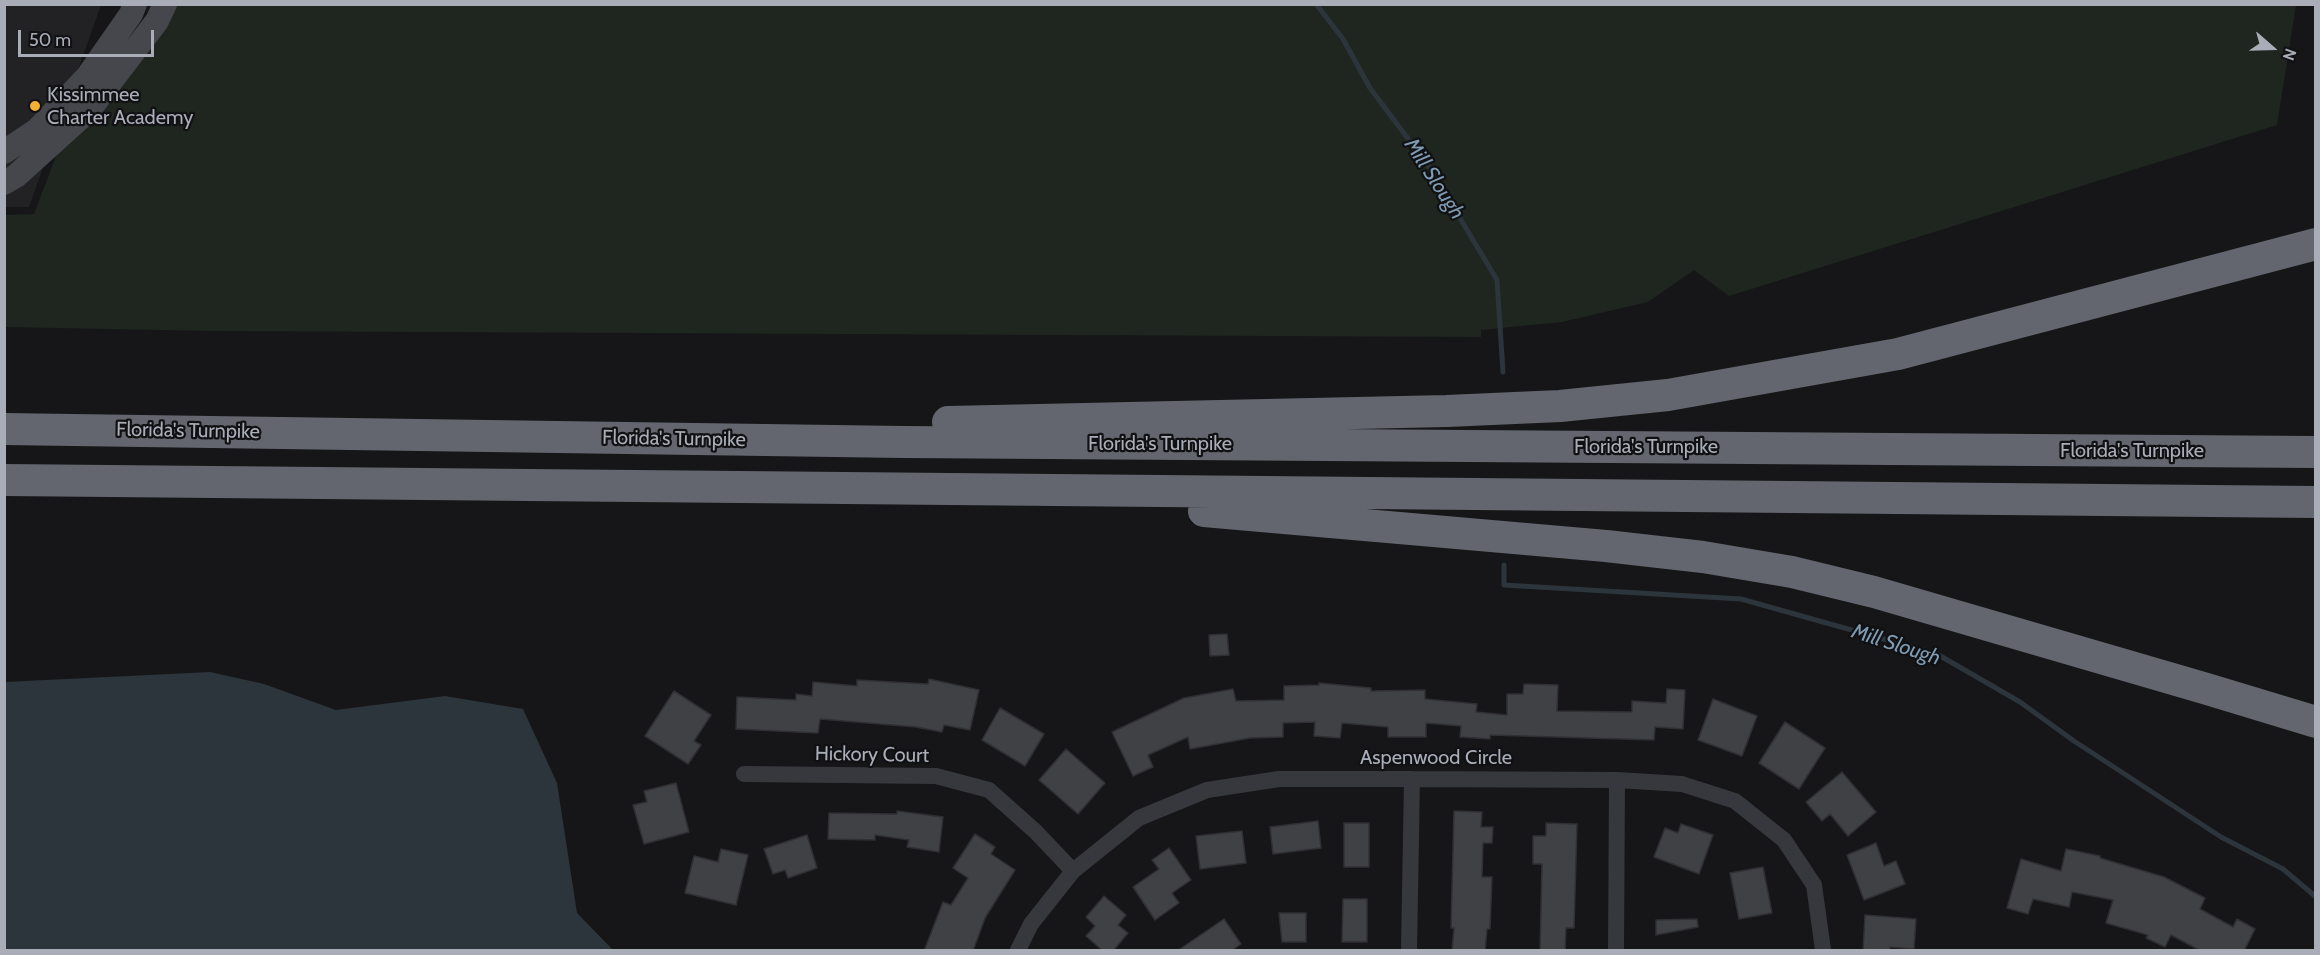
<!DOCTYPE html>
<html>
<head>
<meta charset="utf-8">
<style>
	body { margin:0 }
	#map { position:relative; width:2320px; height:955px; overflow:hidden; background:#161618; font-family:Cabin,sans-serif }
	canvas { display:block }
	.frame { position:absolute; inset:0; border:6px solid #a8adb8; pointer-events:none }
	.north { position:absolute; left:2242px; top:18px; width:60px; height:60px; -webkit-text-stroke:4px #111113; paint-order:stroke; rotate:110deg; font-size:16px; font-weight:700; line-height:24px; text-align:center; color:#a8adb8 }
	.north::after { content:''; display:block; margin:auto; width:21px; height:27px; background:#a8adb8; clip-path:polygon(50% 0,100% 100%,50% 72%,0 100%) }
	.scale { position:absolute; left:18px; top:30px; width:136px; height:27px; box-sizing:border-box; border:3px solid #a8adb8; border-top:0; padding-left:8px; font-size:18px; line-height:21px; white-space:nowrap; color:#a8adb8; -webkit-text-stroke:4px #111113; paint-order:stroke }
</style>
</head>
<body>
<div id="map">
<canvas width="2320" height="955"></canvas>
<div class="frame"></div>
<div class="north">N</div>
<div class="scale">50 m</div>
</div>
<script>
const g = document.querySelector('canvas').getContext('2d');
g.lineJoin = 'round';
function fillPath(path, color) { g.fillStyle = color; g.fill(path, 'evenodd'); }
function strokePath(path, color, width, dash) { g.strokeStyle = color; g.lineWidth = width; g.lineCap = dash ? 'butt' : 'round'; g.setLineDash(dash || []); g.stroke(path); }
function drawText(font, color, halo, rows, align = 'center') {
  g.font = font + ' Cabin,sans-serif'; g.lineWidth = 4.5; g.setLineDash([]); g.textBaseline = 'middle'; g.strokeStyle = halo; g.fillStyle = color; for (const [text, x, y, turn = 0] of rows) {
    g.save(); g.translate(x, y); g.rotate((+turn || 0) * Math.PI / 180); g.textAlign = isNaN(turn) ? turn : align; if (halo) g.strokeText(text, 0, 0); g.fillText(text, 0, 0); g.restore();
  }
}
const built = new Path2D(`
	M 5,5 L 101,5 L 29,207 L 5,207 Z`);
const green = new Path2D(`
	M 177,5 L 2296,5 L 2277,125 L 1729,296 L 1694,270 L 1648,302 L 1562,322 L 1481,330 L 1481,337 L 214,331 L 5,327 L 5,215 L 34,214 L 58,151 L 166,26 Z`);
const water = new Path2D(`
	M 210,672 L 264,684 L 336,710 L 445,696 L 523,709 L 557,783 L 577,913 L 613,950 L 5,950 L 5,682 Z`);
const stream = new Path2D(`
	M 1316,4 L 1343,39 L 1370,88 L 1430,168 L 1497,280 L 1503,372
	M 1504,565 L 1504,585 L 1741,599 L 1937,654 L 2020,702 L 2074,741 L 2221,837 L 2283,869 L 2316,897`);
const building = new Path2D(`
	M 1227,634 L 1229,655 L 1210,656 L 1209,635 Z
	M 929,679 L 979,690 L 970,730 L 944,725 L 942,732 L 916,727 L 820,719 L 818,733 L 736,729 L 737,697 L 796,700 L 796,694 L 812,696 L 813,682 L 857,686 L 857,680 L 928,684 Z
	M 1319,683 L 1371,688 L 1371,691 L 1425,690 L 1425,699 L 1477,704 L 1476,712 L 1507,715 L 1507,694 L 1523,694 L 1524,684 L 1558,685 L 1557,711 L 1632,712 L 1632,701 L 1666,703 L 1667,689 L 1685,690 L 1683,729 L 1655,727 L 1654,740 L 1490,735 L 1490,739 L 1460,737 L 1461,726 L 1426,723 L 1426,737 L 1388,737 L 1388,727 L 1342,723 L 1340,738 L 1314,736 L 1315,722 L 1283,723 L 1283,737 L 1250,738 L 1190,749 L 1188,737 L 1148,755 L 1153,767 L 1133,776 L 1112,732 L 1184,698 L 1233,689 L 1236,701 L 1284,700 L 1284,686 L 1319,685 Z
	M 674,691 L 711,715 L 694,741 L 701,745 L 688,764 L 645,736 Z
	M 1713,699 L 1757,716 L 1742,756 L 1698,740 Z
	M 1000,708 L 1044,734 L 1025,766 L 982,740 Z
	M 1785,722 L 1825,748 L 1799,789 L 1759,763 Z
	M 1066,749 L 1105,783 L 1078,814 L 1039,780 Z
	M 1842,772 L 1876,812 L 1848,836 L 1830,814 L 1822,821 L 1806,802 Z
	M 676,783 L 689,832 L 644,844 L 633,805 L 647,802 L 644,791 Z
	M 897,811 L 943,817 L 939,852 L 907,847 L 909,840 L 875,835 L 875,840 L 828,839 L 829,813 L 897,814 Z
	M 1454,811 L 1482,812 L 1481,827 L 1493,827 L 1492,843 L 1483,843 L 1482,877 L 1492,877 L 1490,929 L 1487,929 L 1485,951 L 1452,951 L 1454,928 L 1451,928 Z
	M 1318,821 L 1321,848 L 1273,854 L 1270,827 Z
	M 1344,823 L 1369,823 L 1369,867 L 1344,867 Z
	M 1546,823 L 1577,824 L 1574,928 L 1566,928 L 1565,951 L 1540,951 L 1542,864 L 1533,864 L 1533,836 L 1546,836 Z
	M 1681,824 L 1713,835 L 1699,874 L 1654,857 L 1665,828 L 1678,833 Z
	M 1242,831 L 1246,863 L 1200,869 L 1196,836 Z
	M 975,834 L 995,847 L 991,854 L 1015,870 L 985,918 L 973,951 L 924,951 L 943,902 L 951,905 L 968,878 L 953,868 Z
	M 807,835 L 817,868 L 788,878 L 785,870 L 773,874 L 764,849 Z
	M 1876,843 L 1884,866 L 1896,861 L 1905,884 L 1864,900 L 1847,855 Z
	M 1169,848 L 1191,880 L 1172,893 L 1179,903 L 1155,920 L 1133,887 L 1159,869 L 1152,860 Z
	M 721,849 L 748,855 L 736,905 L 685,893 L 694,856 L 718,862 Z
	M 2066,849 L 2100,856 L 2100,858 L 2164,877 L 2205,898 L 2200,909 L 2233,927 L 2237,919 L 2255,929 L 2244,951 L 2201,951 L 2171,935 L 2165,947 L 2146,938 L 2148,935 L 2106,923 L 2113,900 L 2072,892 L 2069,907 L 2033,899 L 2028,914 L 2007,908 L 2021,859 L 2061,871 Z
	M 1763,867 L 1772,913 L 1739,919 L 1730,873 Z
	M 1104,896 L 1126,915 L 1118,925 L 1128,933 L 1113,951 L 1103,951 L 1086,936 L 1095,926 L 1086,917 Z
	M 1343,899 L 1367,899 L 1367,942 L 1342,942 Z
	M 1279,913 L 1306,913 L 1306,942 L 1282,942 Z
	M 1865,915 L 1916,919 L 1914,949 L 1890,947 L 1890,951 L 1863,951 Z
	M 1224,919 L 1241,944 L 1231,951 L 1177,951 Z
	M 1697,919 L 1698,927 L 1656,935 L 1656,920 Z`);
const street = new Path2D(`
	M 744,774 L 936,776 L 989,790 L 1036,832 L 1073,871
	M 1018,950 L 1031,924 L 1073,871 L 1139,818 L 1207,790 L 1279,779 L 1412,779 L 1617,780 L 1682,784 L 1735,801 L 1784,840 L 1814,885 L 1823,950
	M 1409,950 L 1412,779
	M 1616,950 L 1617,780`);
const secondary = new Path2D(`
	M 4,152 L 37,130 L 87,77 L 131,14 L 135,4
	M 4,183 L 16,176 L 90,109 L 157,21 L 165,4`);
const highway = new Path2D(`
	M 948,422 L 1447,411 L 1560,406 L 1668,395 L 1898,354 L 2316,244
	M 4,429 L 903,442 L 2316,452
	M 4,480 L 2316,502
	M 1204,511 L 1606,546 L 1703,557 L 1792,572 L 1874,592 L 2207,689 L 2316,722`);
const markers = [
	[35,106,6,"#f2b134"]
];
const poiNames = [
	["Kissimmee",47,95],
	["Charter Academy",47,118]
];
const streetNames = [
	["Florida's Turnpike",188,431,1],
	["Florida's Turnpike",674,439,1],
	["Florida's Turnpike",1160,444],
	["Florida's Turnpike",1646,447],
	["Florida's Turnpike",2132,451],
	["Hickory Court",872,755,1],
	["Aspenwood Circle",1436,758]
];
const waterNames = [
	["Mill Slough",1434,179,57],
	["Mill Slough",1896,645,18]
];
fillPath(built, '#222225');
fillPath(green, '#1e261f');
fillPath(water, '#2c353c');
strokePath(stream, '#2c353c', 5);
fillPath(building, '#404145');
strokePath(building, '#303034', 1.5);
strokePath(street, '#37383d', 16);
strokePath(secondary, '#45474d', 24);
strokePath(highway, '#63666e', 32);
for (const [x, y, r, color] of markers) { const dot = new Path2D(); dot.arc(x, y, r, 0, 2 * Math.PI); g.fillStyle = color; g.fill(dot); strokePath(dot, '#111113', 2); }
drawText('20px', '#a8adb8', '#111113', poiNames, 'left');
drawText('20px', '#a8adb8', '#111113', streetNames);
drawText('italic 21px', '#7f9bb3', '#111113', waterNames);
</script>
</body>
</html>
